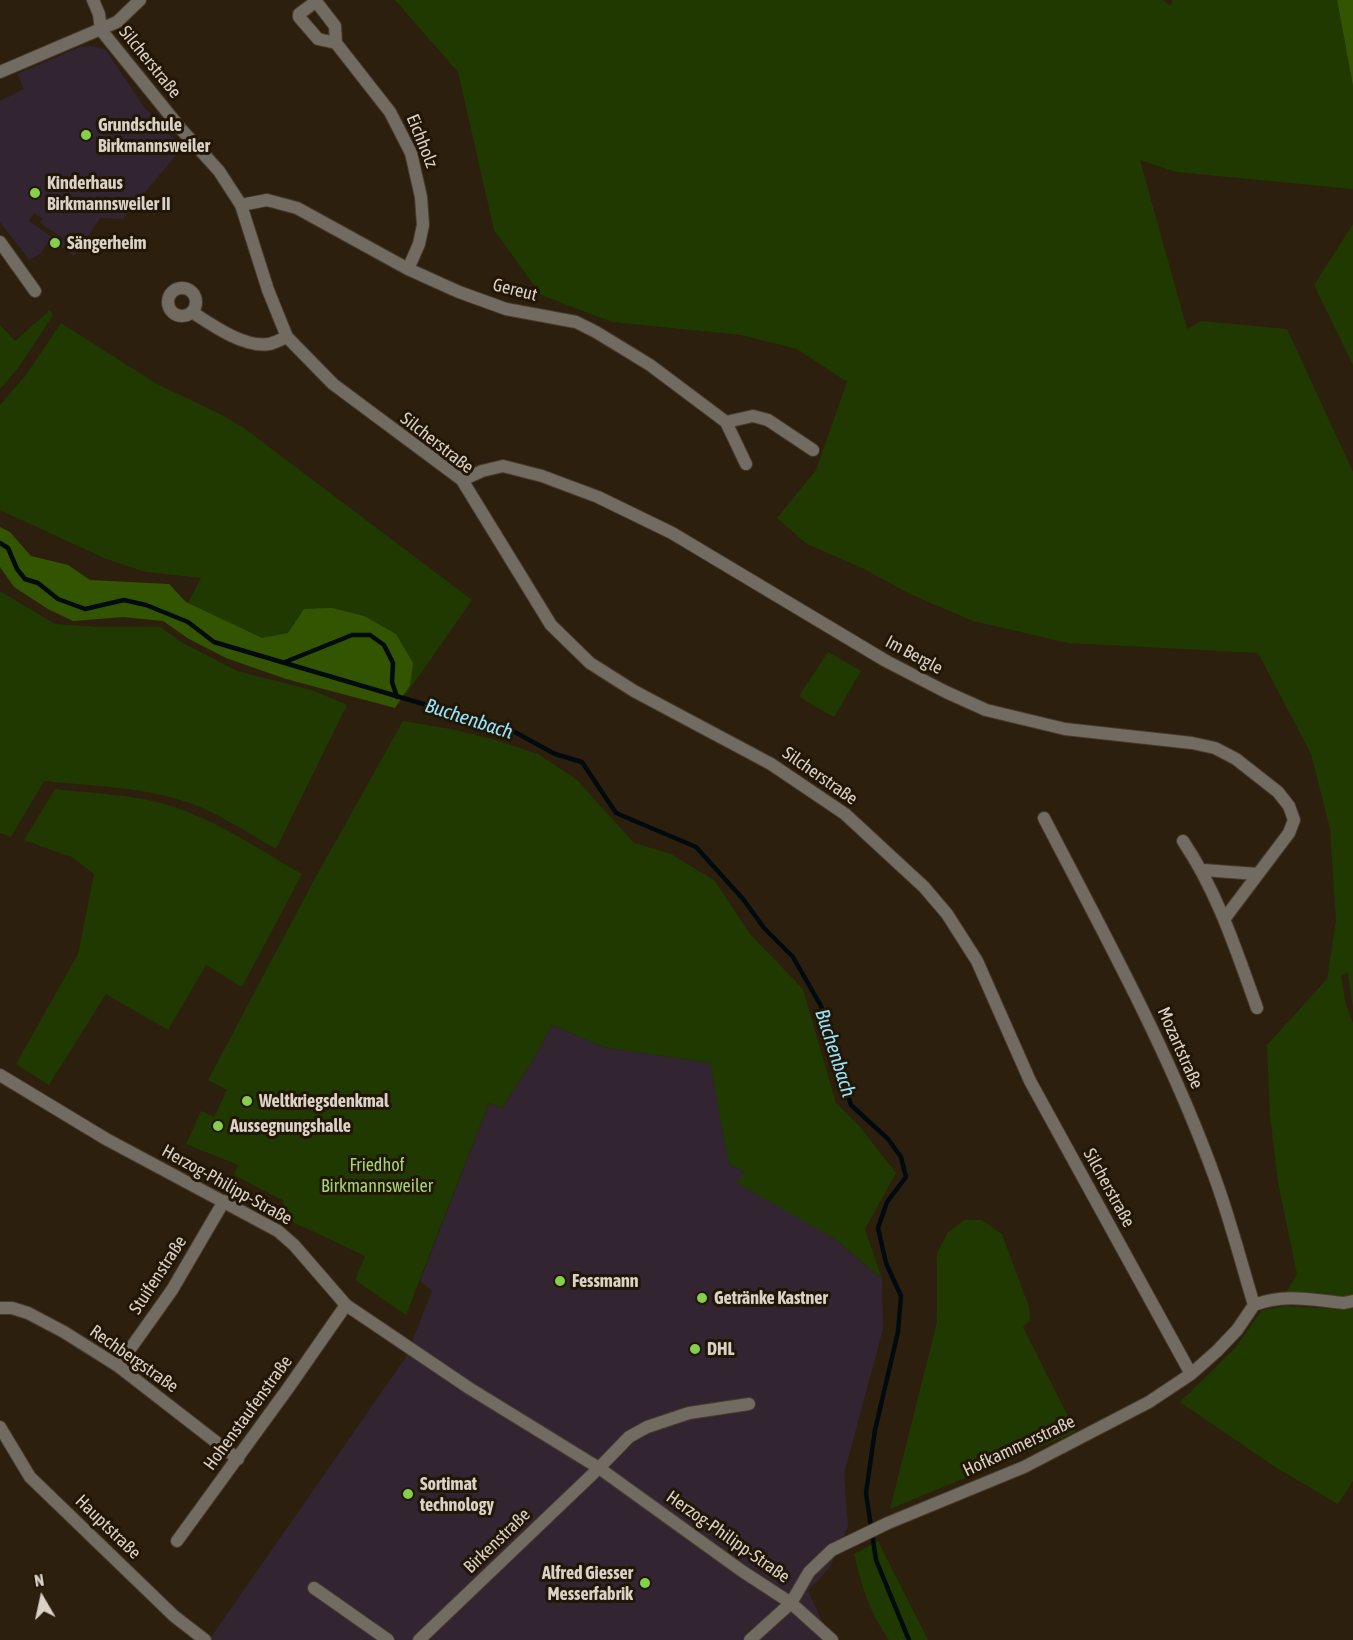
<!DOCTYPE html>
<html>
<head>
<meta charset="utf-8">
<style>
	body { margin:0 }
	#map { position:relative; width:1353px; height:1640px; overflow:hidden; background:#2c1f0e; font-family:"Asap Condensed",sans-serif }
	canvas { display:block }
	.north { position:absolute; left:12px; top:1568px; width:60px; height:60px; -webkit-text-stroke:4px #221606; paint-order:stroke; rotate:351deg; font-size:16px; font-weight:700; line-height:24px; text-align:center; color:#dad1c7 }
	.north::after { content:''; display:block; margin:auto; width:21px; height:27px; background:#dad1c7; clip-path:polygon(50% 0,100% 100%,50% 72%,0 100%) }
</style>
</head>
<body>
<div id="map">
<canvas width="1353" height="1640"></canvas>
<div class="north">N</div>
</div>
<script>
const g = document.querySelector('canvas').getContext('2d');
g.lineJoin = 'round';
function fillPath(path, color) { g.fillStyle = color; g.fill(path, 'evenodd'); }
function strokePath(path, color, width, dash) { g.strokeStyle = color; g.lineWidth = width; g.lineCap = dash ? 'butt' : 'round'; g.setLineDash(dash || []); g.stroke(path); }
function drawText(font, color, halo, rows, align = 'center') {
  g.font = font + ' "Asap Condensed",sans-serif'; g.lineWidth = 6; g.setLineDash([]); g.textBaseline = 'middle'; g.strokeStyle = halo; g.fillStyle = color; for (const [text, x, y, turn = 0] of rows) {
    g.save(); g.translate(x, y); g.rotate((+turn || 0) * Math.PI / 180); g.textAlign = isNaN(turn) ? turn : align; if (halo) g.strokeText(text, 0, 0); g.fillText(text, 0, 0); g.restore();
  }
}
const industrial = new Path2D(`
	M 93,46 L 106,50 L 144,107 L 182,148 L 123,219 L 100,218 L 74,256 L 60,246 L 64,239 L 40,223 L 43,219 L 34,213 L 29,221 L 52,237 L 40,254 L 29,260 L 0,222 L 0,101 L 24,89 L 17,74 L 80,47 Z
	M 552,1025 L 603,1047 L 711,1063 L 729,1164 L 745,1171 L 835,1239 L 882,1279 L 883,1329 L 844,1474 L 848,1526 L 830,1567 L 808,1591 L 823,1623 L 840,1640 L 209,1640 L 406,1357 L 432,1291 L 420,1281 L 489,1103 L 502,1108 L 530,1065 Z`);
const green = new Path2D(`
	M 395,0 L 1163,0 L 1171,6 L 1172,0 L 1337,0 L 1353,86 L 1353,189 L 1176,172 L 1140,160 L 1187,329 L 1201,321 L 1287,329 L 1353,472 L 1353,1009 L 1348,973 L 1341,975 L 1346,1005 L 1353,1023 L 1353,1300 L 1283,1297 L 1297,1274 L 1278,1183 L 1270,1115 L 1267,1045 L 1327,979 L 1336,921 L 1330,829 L 1311,754 L 1258,653 L 1068,643 L 973,621 L 912,595 L 862,568 L 807,544 L 777,518 L 816,470 L 847,382 L 797,349 L 741,335 L 612,322 L 541,295 L 494,230 L 458,72 Z
	M 1353,224 L 1353,365 L 1314,285 Z
	M 50,310 L 53,315 L 19,367 L 0,389 L 0,325 L 15,341 Z
	M 61,323 L 157,384 L 224,416 L 244,428 L 472,600 L 407,693 L 397,697 L 183,612 L 201,578 L 146,572 L 104,558 L 0,510 L 0,405 L 26,375 Z
	M 0,591 L 55,624 L 100,627 L 160,627 L 183,643 L 237,671 L 312,690 L 347,705 L 276,849 C 248,833 220,814 190,803 C 144,787 92,786 44,781 L 11,837 L 0,833 Z
	M 828,652 L 861,671 L 834,717 L 814,706 L 799,696 Z
	M 403,721 L 451,729 L 496,740 L 538,754 L 577,780 L 634,843 L 671,854 L 715,881 L 750,934 L 803,989 L 836,1103 L 860,1127 L 896,1173 L 865,1229 L 882,1279 L 835,1239 L 737,1183 L 744,1171 L 729,1164 L 710,1063 L 603,1047 L 552,1025 L 530,1065 L 502,1108 L 489,1103 L 406,1315 L 355,1280 L 365,1256 L 278,1215 L 284,1201 L 234,1175 L 238,1165 L 186,1144 L 201,1111 L 214,1117 L 227,1090 L 208,1080 L 313,882 Z
	M 55,789 C 94,794 139,794 177,808 C 221,823 262,851 302,874 L 242,987 L 206,965 L 168,1030 L 106,994 L 49,1085 L 16,1064 L 78,954 L 94,874 L 72,857 L 24,840 Z
	M 965,1220 L 982,1220 L 1002,1234 L 1029,1307 L 1030,1320 L 1023,1327 L 1076,1432 L 890,1509 L 937,1322 L 937,1253 L 948,1232 Z
	M 1284,1306 L 1339,1309 L 1353,1307 L 1353,1481 L 1338,1504 L 1275,1467 L 1180,1402 L 1235,1348 L 1262,1310 Z
	M 878,1541 L 928,1640 L 889,1640 C 870,1614 861,1585 854,1554 Z`);
const forest = new Path2D(`
	M 1337,0 L 1353,0 L 1353,86 Z
	M 0,527 L 10,532 L 31,556 L 68,565 L 90,580 L 169,584 L 186,602 L 262,638 L 288,633 L 304,609 L 332,608 L 364,616 L 396,634 L 413,663 L 410,685 L 395,708 L 286,679 L 226,658 L 189,639 L 163,621 L 123,617 L 73,621 L 48,609 L 14,587 L 0,567 Z`);
const stream = new Path2D(`
	M 0,543 L 8,548 L 17,569 L 25,579 L 38,583 L 58,599 L 85,609 L 124,600 L 146,605 L 188,622 L 214,642 L 511,730 L 555,754 L 582,762 L 616,813 L 696,847 L 743,899 L 764,928 L 793,957 L 821,1006 L 851,1105 L 888,1139 L 901,1157 L 906,1177 L 887,1202 L 878,1228 L 886,1263 L 901,1296 L 898,1332 L 875,1430 L 866,1493 L 876,1560 L 909,1640
	M 285,662 L 352,635 L 370,635 L 384,645 L 393,663 L 392,682 L 397,697`);
const minor = new Path2D(`
	M 93,0 L 99,14 L 101,30
	M 101,30 L 181,129 L 219,171 L 241,205 L 268,290 L 287,337 L 333,384 L 462,480 L 551,625 L 590,663 L 634,691 L 771,764 L 845,814 L 924,887 L 947,914 L 977,961 L 1030,1081 L 1191,1374
	M 336,43 L 318,39 L 299,17 L 299,14 L 314,3 L 318,4 L 335,26 L 336,43 L 390,112 L 411,153 L 421,197 L 423,225 L 419,244 L 408,269
	M 0,72 L 117,22 L 140,0
	M 241,205 L 267,200 L 297,208 L 408,269 L 459,292 L 506,309 L 576,322 L 596,332 L 650,365 L 726,422 L 746,464
	M 0,242 L 35,291
	M168 302a14 14 0 1 1 28 0a14 14 0 1 1-28 0Z
	M 192,312 C 212,325 244,348 269,344 C 275,343 281,339 287,337
	M 726,422 L 753,416 L 768,420 L 813,450
	M 462,480 L 482,471 L 503,466 L 542,476 L 598,497 L 672,533 L 886,661 L 946,692 L 986,710 L 1065,729 L 1192,743 L 1215,748 L 1236,759 L 1278,792 L 1289,806 L 1294,820 L 1289,833 L 1225,918
	M 1044,818 C 1105,936 1170,1053 1215,1178 C 1230,1219 1241,1262 1254,1305
	M 1183,841 C 1218,893 1236,950 1257,1008
	M 1203,870 L 1257,874
	M 1254,1305 C 1284,1293 1313,1300 1344,1303 L 1353,1301
	M 0,1308 L 12,1308 L 28,1313 L 64,1332 L 118,1366 L 238,1459
	M 118,1366 L 172,1290 L 224,1201
	M 0,1427 L 30,1477 L 174,1616 L 205,1640
	M 177,1541 L 289,1387 L 346,1305
	M 314,1588 L 388,1640
	M 419,1640 L 599,1468 L 629,1437 L 647,1427 L 689,1413 L 749,1404
	M 750,1640 L 791,1603 L 809,1572 L 832,1550 L 888,1523 L 1024,1467 L 1149,1402 L 1191,1374 L 1217,1351 L 1237,1330 L 1254,1305`);
const tertiary = new Path2D(`
	M 0,1075 L 106,1139 L 278,1231 L 294,1245 L 346,1305 L 469,1388 L 599,1468 L 742,1571 L 791,1603 L 832,1640`);
const markers = [
	[86,135,6,"#86cf4b"],
	[35,193,6,"#86cf4b"],
	[55,243,6,"#86cf4b"],
	[247,1101,6,"#86cf4b"],
	[218,1126,6,"#86cf4b"],
	[560,1281,6,"#86cf4b"],
	[702,1298,6,"#86cf4b"],
	[695,1349,6,"#86cf4b"],
	[408,1494,6,"#86cf4b"],
	[645,1583,6,"#86cf4b"]
];
const streetNames = [
	["Silcherstraße",150,62,51],
	["Eichholz",422,141,68],
	["Gereut",515,290,14],
	["Silcherstraße",437,443,38],
	["Im Bergle",914,655,28],
	["Silcherstraße",820,776,35],
	["Mozartstraße",1180,1048,66],
	["Herzog-Philipp-Straße",227,1185,29],
	["Silcherstraße",1109,1188,61],
	["Stuifenstraße",158,1275,-57],
	["Rechbergstraße",134,1359,35],
	["Hohenstaufenstraße",248,1413,-54],
	["Hofkammerstraße",1019,1446,-25],
	["Hauptstraße",108,1527,44],
	["Herzog-Philipp-Straße",728,1537,35],
	["Birkenstraße",497,1541,-44]
];
const poiNames = [
	["Grundschule",98,125],
	["Birkmannsweiler",98,146],
	["Kinderhaus",47,183],
	["Birkmannsweiler II",47,204],
	["Sängerheim",67,243],
	["Weltkriegsdenkmal",259,1101],
	["Aussegnungshalle",230,1126],
	["Fessmann",572,1281],
	["Getränke Kastner",714,1298],
	["DHL",707,1349],
	["Sortimat",420,1484],
	["technology",420,1505],
	["Alfred Giesser",633,1573,"right"],
	["Messerfabrik",633,1594,"right"]
];
const parkNames = [
	["Friedhof",377,1165],
	["Birkmannsweiler",377,1186]
];
const waterNames = [
	["Buchenbach",469,719,18],
	["Buchenbach",835,1053,72]
];
fillPath(industrial, '#322430');
fillPath(green, '#1f3900');
fillPath(forest, '#335502');
strokePath(stream, '#010b0f', 4.5);
strokePath(minor, '#483b2c', 14);
strokePath(tertiary, '#483b2c', 14);
strokePath(minor, '#716b62', 12);
strokePath(tertiary, '#716b62', 12);
for (const [x, y, r, color] of markers) { const dot = new Path2D(); dot.arc(x, y, r, 0, 2 * Math.PI); g.fillStyle = color; g.fill(dot); strokePath(dot, '#221606', 2); }
drawText('18px', '#dad1c7', '#221606', streetNames);
drawText('bold 18px', '#dad1c7', '#221606', poiNames, 'left');
drawText('18px', '#a3d673', '#221606', parkNames);
drawText('italic 20px', '#95e4fc', '#221606', waterNames);
</script>
</body>
</html>
